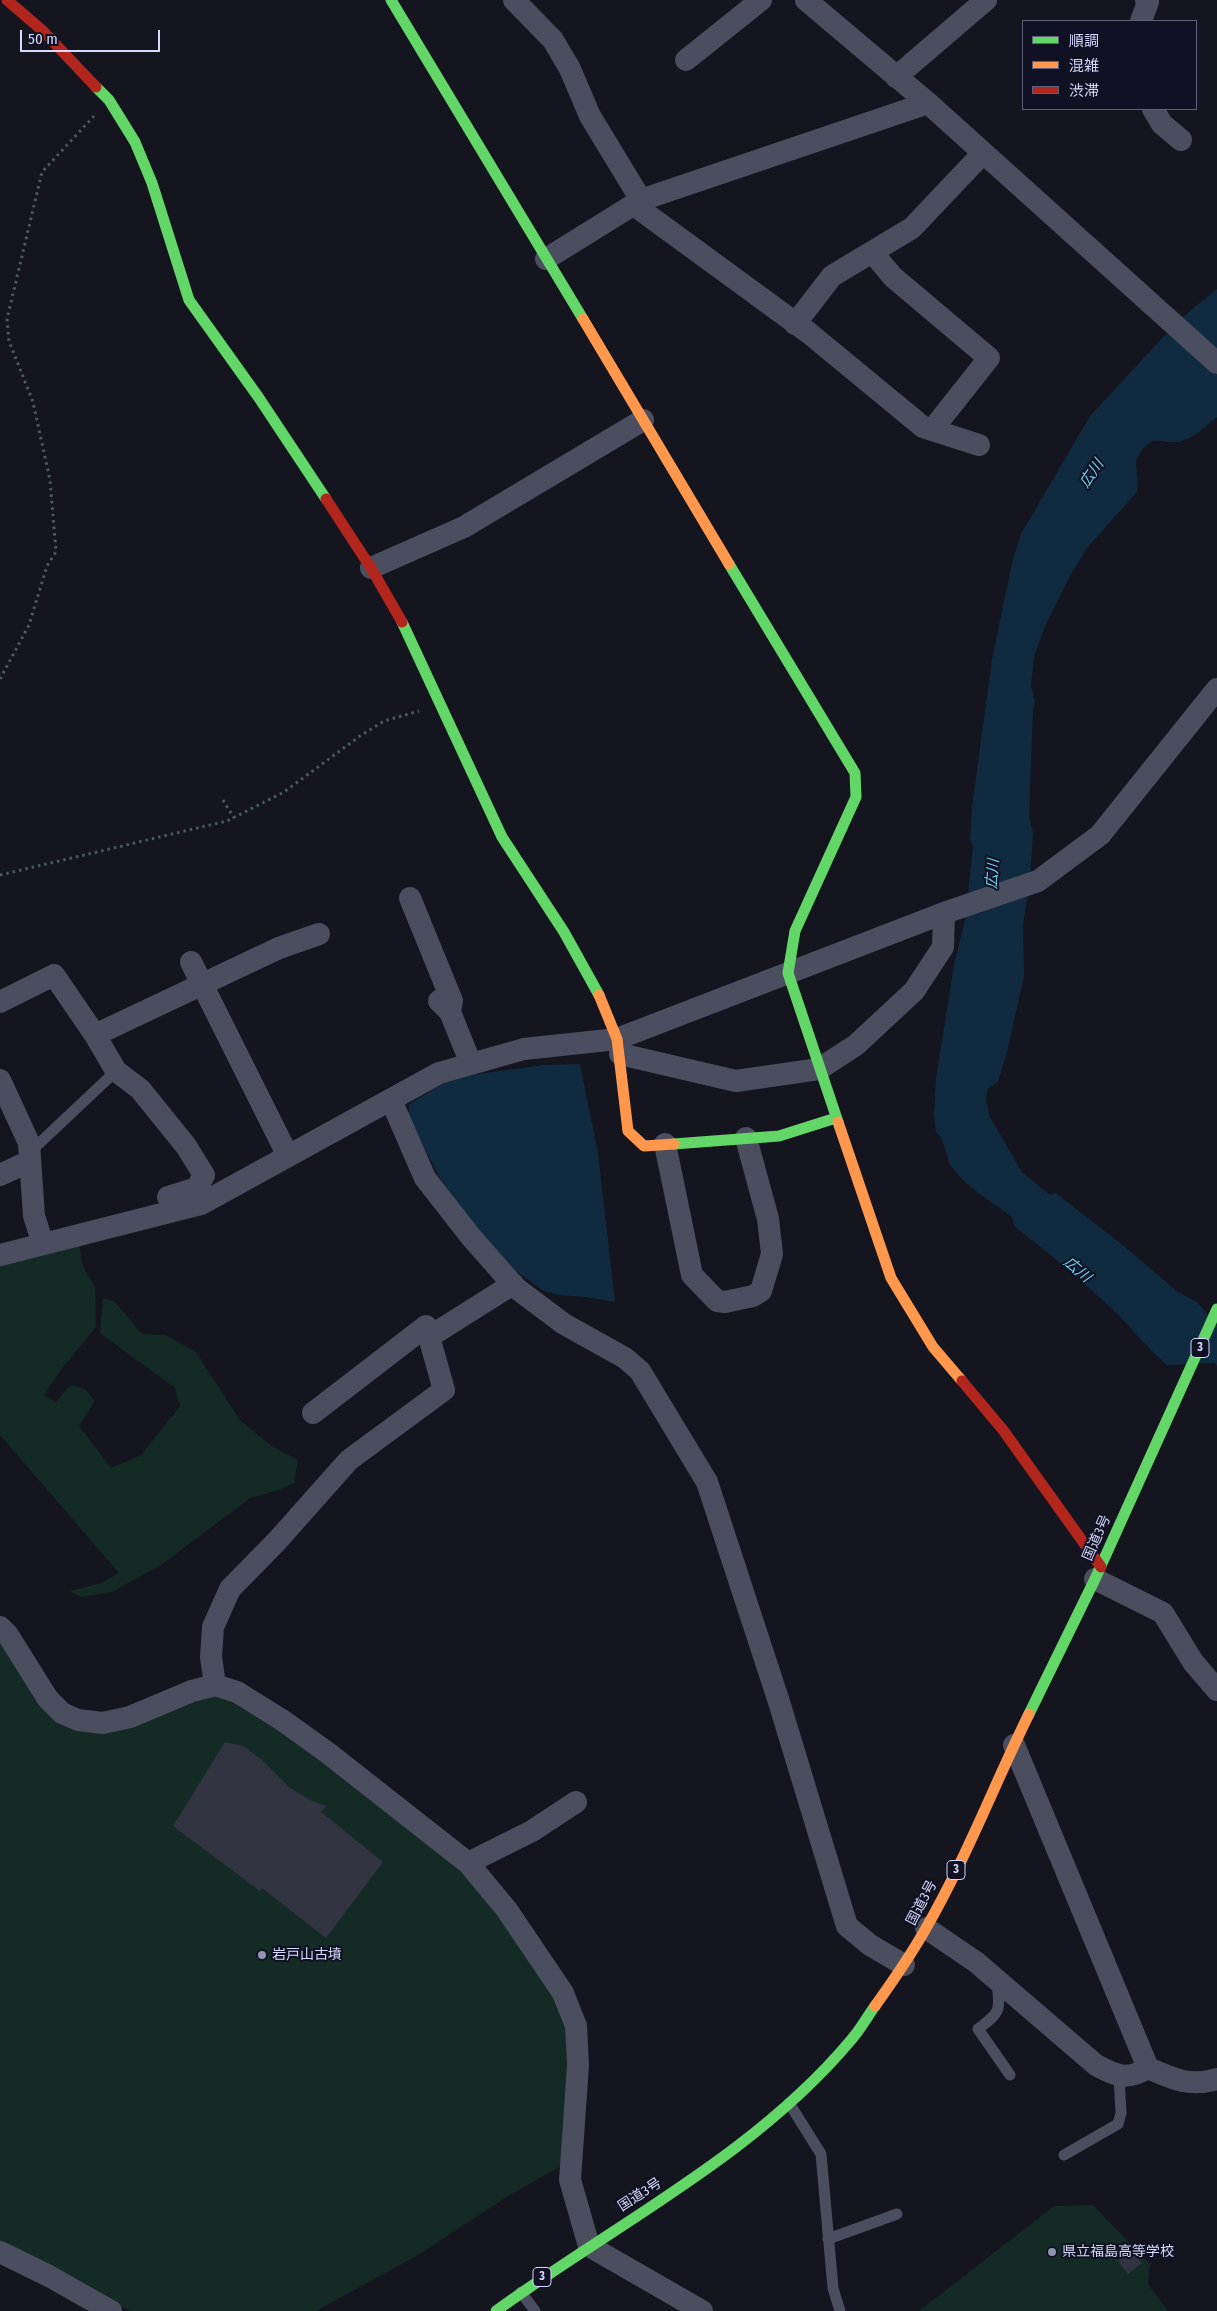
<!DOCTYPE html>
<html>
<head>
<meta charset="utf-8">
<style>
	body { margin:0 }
	#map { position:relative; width:1217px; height:2311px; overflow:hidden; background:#14151f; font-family:"Fira Sans Condensed","Noto Sans JP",sans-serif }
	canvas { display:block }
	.legend { position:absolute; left:1022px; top:20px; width:175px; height:90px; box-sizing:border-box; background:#101123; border:1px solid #5f617a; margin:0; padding:6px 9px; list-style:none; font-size:15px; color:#d6dafc }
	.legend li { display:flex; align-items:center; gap:10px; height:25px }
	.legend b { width:25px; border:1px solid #5f617a }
	.scale { position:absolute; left:20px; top:30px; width:140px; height:22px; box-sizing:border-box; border:2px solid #d6dafc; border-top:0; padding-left:6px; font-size:15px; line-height:18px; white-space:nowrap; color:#d6dafc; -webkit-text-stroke:4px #101123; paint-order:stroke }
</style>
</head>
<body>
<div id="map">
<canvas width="1217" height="2311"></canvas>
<ul class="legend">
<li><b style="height:6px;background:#63d668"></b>順調</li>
<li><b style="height:6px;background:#ff974d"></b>混雑</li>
<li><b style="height:6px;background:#b3261e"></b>渋滞</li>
</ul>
<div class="scale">50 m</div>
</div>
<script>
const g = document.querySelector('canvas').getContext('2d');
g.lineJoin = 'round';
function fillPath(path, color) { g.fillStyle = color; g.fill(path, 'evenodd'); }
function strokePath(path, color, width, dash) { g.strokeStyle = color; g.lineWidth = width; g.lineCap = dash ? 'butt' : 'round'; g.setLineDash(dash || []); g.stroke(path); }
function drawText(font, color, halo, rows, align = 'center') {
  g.font = font + ' "Fira Sans Condensed","Noto Sans JP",sans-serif'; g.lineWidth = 4; g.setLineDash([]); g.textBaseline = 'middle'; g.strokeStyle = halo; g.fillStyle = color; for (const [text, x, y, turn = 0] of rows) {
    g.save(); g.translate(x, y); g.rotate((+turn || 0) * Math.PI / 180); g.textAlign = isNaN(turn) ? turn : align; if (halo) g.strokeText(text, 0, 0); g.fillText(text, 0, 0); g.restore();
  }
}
const green = new Path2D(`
	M 79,1241 L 82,1264 L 95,1287 L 96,1327 L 60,1371 L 44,1395 L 56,1402 L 70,1385 L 85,1389 L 95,1401 L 79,1426 L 111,1468 L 141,1455 L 180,1406 L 175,1388 L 100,1333 L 103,1298 L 114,1301 L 142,1334 L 166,1335 L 196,1352 L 240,1420 L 273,1447 L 298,1460 L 294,1483 L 279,1490 L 250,1498 L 161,1565 L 112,1592 L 81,1597 L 70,1591 L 101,1583 L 119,1573 L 0,1435 L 0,1263 Z
	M 0,1642 L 18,1670 L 103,1732 L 173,1711 L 213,1695 L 232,1698 L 382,1805 L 459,1870 L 490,1902 L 560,2008 L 566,2034 L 567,2076 L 563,2117 L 561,2166 L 508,2196 L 420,2254 L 316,2311 L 130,2311 L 0,2244 Z
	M 1093,2205 L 1150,2264 L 1148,2284 L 1168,2311 L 919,2311 L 1054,2206 Z`);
const water = new Path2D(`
	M 1217,289 L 1217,417 C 1206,426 1192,441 1176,442 C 1168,443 1160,440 1152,441 C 1126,461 1141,466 1137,492 L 1086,549 L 1068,580 L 1045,626 L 1034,657 L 1031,686 L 1035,702 L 1033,711 L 1029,816 L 1033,833 L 1030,880 L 1023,925 L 1024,976 L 1008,1048 L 998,1082 L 988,1088 L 986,1100 L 990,1117 L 1022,1172 L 1050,1195 L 1056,1193 L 1125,1247 L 1178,1292 L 1197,1302 L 1217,1325 L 1217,1366 L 1214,1363 L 1167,1365 C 1147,1348 1132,1328 1113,1310 C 1082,1280 1048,1253 1014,1226 L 1012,1217 C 992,1202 966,1187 952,1167 C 944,1156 947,1141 936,1132 L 934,1115 L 936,1078 L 954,965 L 966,916 L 973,845 L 970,840 L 972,807 L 992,659 L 1012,563 L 1021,534 L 1090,416 L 1179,320 Z
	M 580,1064 L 598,1153 L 615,1302 L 586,1297 L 558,1295 L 544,1291 L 516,1271 L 470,1221 L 440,1178 L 409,1119 L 409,1104 L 454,1077 L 544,1065 Z`);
const building = new Path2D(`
	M 225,1742 L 243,1746 L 262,1760 L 290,1788 L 310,1800 L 326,1806 L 321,1812 L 383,1862 L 326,1938 L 262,1888 L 260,1891 L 173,1826 Z
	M 1132,2250 L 1142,2263 L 1128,2274 L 1118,2261 Z`);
const path = new Path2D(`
	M 0,679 L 29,625 L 47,566 L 56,552 L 50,480 L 33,402 L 9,341 L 7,319 L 42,172 L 94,116
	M 223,800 L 234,818
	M 0,875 L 227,821 L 284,792 L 360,736 L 384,721 L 419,711`);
const lane = new Path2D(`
	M 30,1152 L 116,1071
	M 997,1982 C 1000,2010 1002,2011 978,2029 L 1010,2075
	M 789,2103 L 821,2154 L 833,2288 L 840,2311
	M 1064,2155 L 1118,2124 L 1121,2113 L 1119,2076
	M 828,2239 L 897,2214
	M 521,2292 L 535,2311`);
const street = new Path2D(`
	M 514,0 L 553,40 L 570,69 L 590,116 L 641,200
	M 806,0 L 928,103 L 1217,363
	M 1141,21 L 1148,2 L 1146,0
	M 686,60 L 761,0
	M 896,77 L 986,0
	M 1153,109 L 1162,124 L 1181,140
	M 634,205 L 809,333 L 923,427 L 979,445
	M 872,252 L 893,277 L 989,358 L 932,430
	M 546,259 L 641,200 L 928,103
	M 795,324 L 832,276 L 912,228 L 983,153
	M 371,568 L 464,527 L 643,420
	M 410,898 L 452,1001 L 450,1012
	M 191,962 L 288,1156
	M 439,1001 L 450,1012 L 471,1064
	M 0,1002 L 54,975 L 95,1035 L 116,1071 L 140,1089 L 186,1146 L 204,1175 L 197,1188 L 168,1197
	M 95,1035 L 279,948 L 319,934
	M 620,1054 L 736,1081 L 819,1069 L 856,1045 L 914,991 L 943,947 L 944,913
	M 0,1080 L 29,1143 L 34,1216 L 43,1244
	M 391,1100 L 425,1178 L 471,1237 L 516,1288 L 564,1324 L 625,1358 L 640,1371 L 707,1482 L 779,1702 L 847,1926 L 870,1945 L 904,1965
	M 665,1144 L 692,1275 L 717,1301 L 725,1302 L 753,1296 L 761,1291 L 772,1254 L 768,1219 L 746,1138
	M 0,1175 L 30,1161
	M 0,1255 L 201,1204 L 439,1073 L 524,1049 L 617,1039 L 944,913 L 1038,881 L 1100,835 L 1217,689
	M 429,1337 L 513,1284
	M 1095,1579 L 1163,1613 L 1193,1662 L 1217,1690
	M 0,1627 L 8,1635 L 48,1699 L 62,1713 L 78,1720 L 103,1723 L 130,1717 L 192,1691 L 215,1685 L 237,1692 L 282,1720 L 328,1753 L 468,1863 L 507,1910 L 563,1993 L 576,2026 L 578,2065 L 570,2180 L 589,2246 L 702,2311
	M 215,1685 L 211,1657 L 213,1627 L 230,1589 L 277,1541 L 349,1460 L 444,1390 L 426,1326 L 313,1413
	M 1014,1745 L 1148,2068 C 1173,2079 1189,2087 1217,2079
	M 468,1863 L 532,1831 L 576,1802
	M 926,1928 L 976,1962 L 1096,2065 C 1116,2076 1127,2081 1148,2068
	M 0,2252 L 49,2276 L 111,2311`);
const fast = new Path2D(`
	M 391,0 L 583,319
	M 96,87 L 109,100 L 135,142 L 152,183 L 189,300 L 259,398 L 326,499
	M 729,564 L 855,773 L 856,797 L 795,931 L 788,973 L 838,1122
	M 402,622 L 502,837 L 564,932 L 599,995
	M 674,1144 L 779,1136 L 836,1118
	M 1029,1714 L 1095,1579 L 1217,1309
	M 496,2311 C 615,2224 755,2155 851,2040 C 860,2030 867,2017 875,2006`);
const slow = new Path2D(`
	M 583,319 L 729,564
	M 599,995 L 617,1039 L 628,1131 L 644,1146 L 674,1144
	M 838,1122 L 891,1278 L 933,1347 L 962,1381
	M 875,2006 C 893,1981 910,1956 925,1930 C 965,1861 994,1785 1029,1714`);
const jam = new Path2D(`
	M 7,0 L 43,31 L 96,87
	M 326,499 L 371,568 L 402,622
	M 962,1381 L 1003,1430 L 1101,1567`);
const markers = [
	[262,1955,5,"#9295af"],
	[1052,2252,5,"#9295af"]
];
const shields = [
	[1200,1348,18],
	[956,1870,18],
	[542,2277,18]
];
const shieldNames = [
	["3",1200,1348],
	["3",956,1870],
	["3",542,2277]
];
const streetNames = [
	["国道3号",1097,1538,-66],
	["国道3号",922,1903,-62],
	["国道3号",640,2195,-33]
];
const poiNames = [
	["岩戸山古墳",272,1955],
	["県立福島高等学校",1062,2252]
];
const waterNames = [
	["広川",1092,474,-56],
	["広川",993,874,-86],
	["広川",1077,1270,40]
];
fillPath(green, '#142a25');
fillPath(water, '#102b3f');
fillPath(building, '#323441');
strokePath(path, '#4a5b61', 3, [2.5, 4]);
strokePath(lane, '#4a4e5f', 11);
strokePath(street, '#4a4e5f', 22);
strokePath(fast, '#63d668', 11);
strokePath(slow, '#ff974d', 11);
strokePath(jam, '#b3261e', 11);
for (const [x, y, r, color] of markers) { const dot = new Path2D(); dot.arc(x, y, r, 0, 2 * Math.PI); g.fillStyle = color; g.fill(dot); strokePath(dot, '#101123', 2); }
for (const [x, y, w] of shields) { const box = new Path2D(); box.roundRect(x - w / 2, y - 9.5, w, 19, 4); g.fillStyle = '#101123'; g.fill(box); strokePath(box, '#d6dafc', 1); }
drawText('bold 12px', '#d6dafc', null, shieldNames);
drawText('14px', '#d6dafc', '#101123', streetNames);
drawText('14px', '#d6dafc', '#101123', poiNames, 'left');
drawText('italic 15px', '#6dd2f3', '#101123', waterNames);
</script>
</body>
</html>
